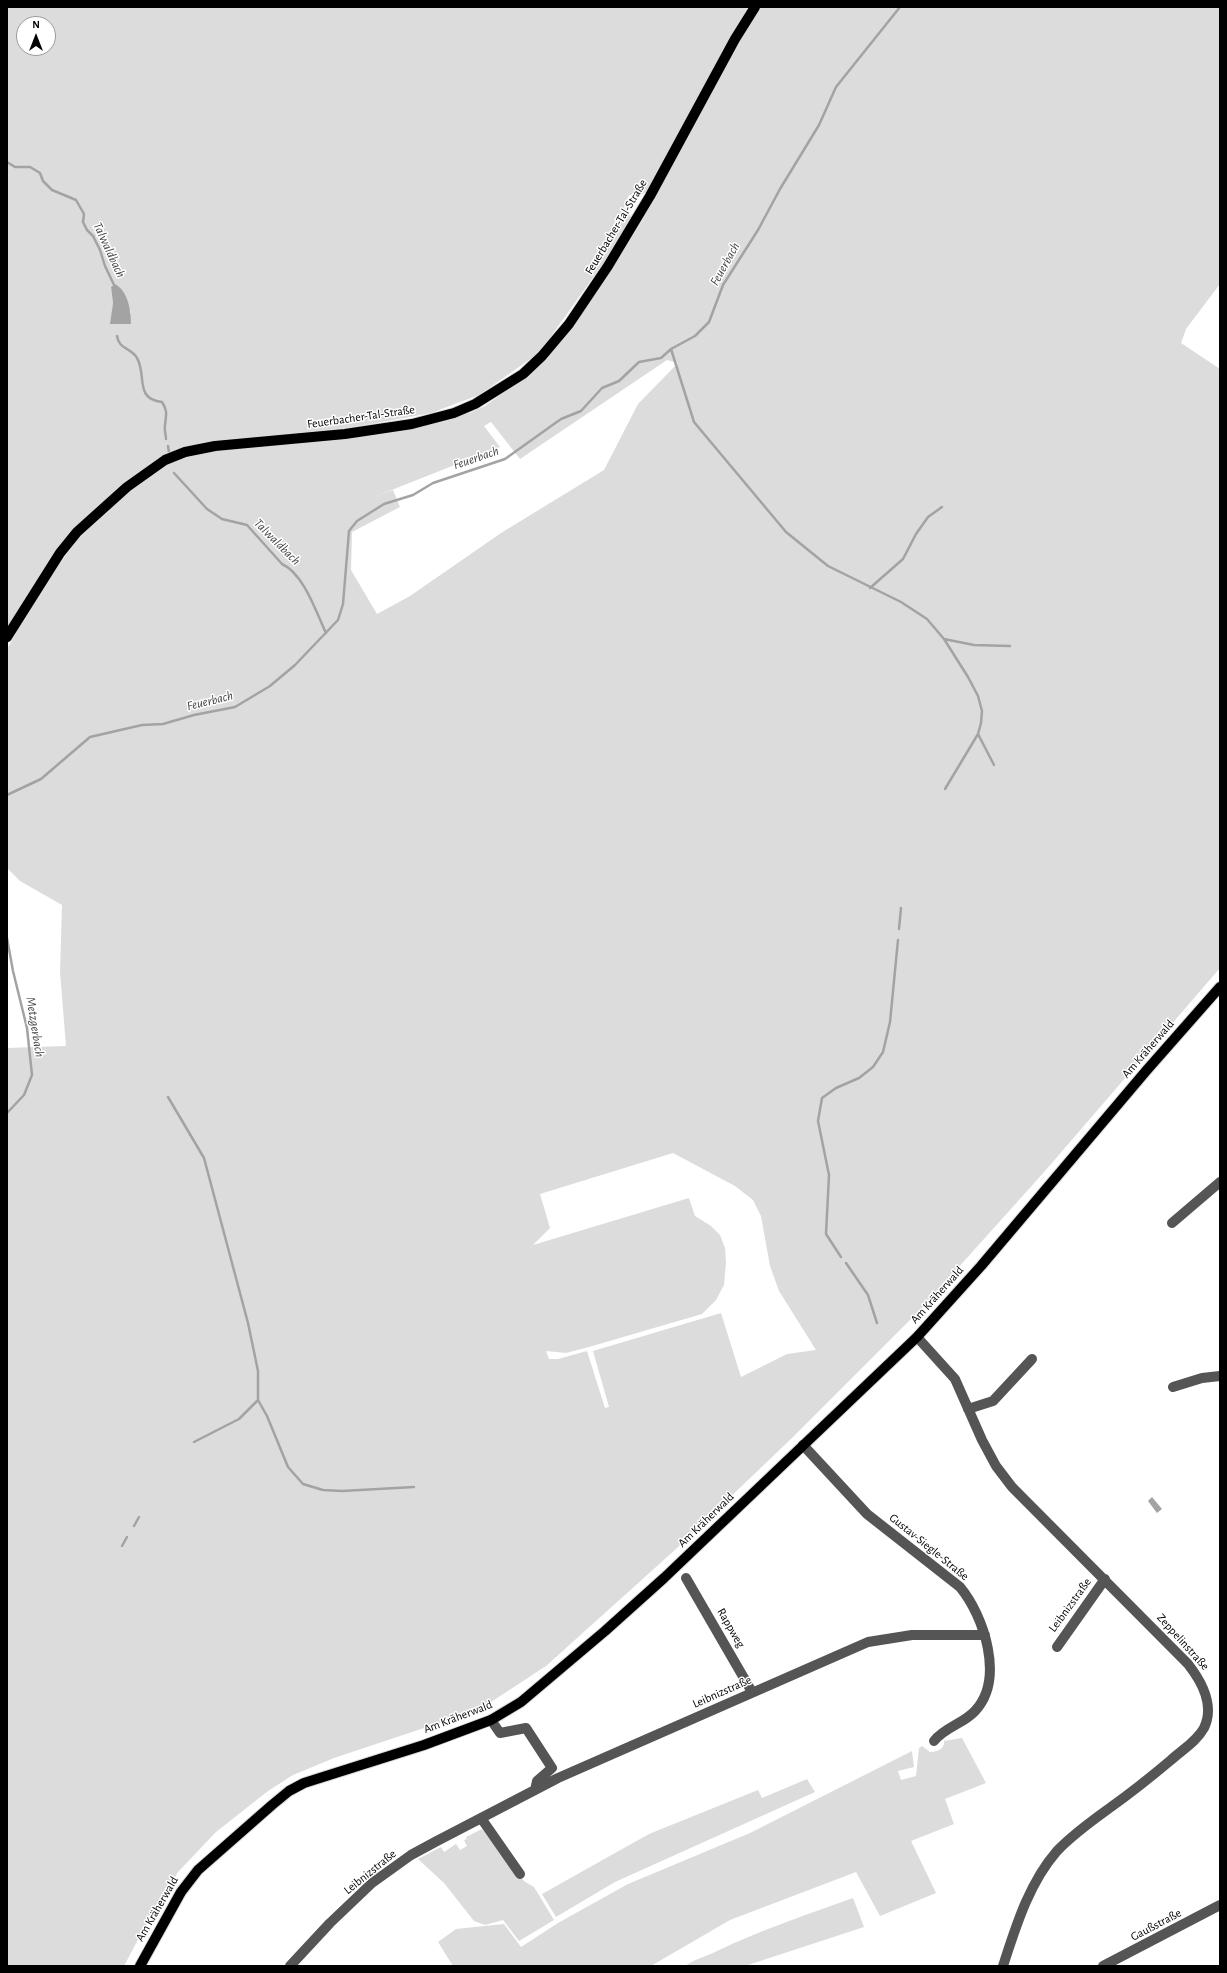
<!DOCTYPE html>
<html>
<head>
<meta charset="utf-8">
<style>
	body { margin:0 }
	#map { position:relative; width:1227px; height:1973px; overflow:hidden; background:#fff; font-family:"Alegreya Sans",sans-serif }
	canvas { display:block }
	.frame { position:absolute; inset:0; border:8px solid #000; pointer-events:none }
	.north { position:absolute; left:16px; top:16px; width:40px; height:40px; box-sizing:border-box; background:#fff; border:1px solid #999; border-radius:50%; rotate:0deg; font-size:11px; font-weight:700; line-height:16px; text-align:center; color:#000 }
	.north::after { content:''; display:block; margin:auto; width:14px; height:18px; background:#000; clip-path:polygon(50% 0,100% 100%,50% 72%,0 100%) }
</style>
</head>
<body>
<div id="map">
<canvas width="1227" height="1973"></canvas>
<div class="frame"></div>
<div class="north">N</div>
</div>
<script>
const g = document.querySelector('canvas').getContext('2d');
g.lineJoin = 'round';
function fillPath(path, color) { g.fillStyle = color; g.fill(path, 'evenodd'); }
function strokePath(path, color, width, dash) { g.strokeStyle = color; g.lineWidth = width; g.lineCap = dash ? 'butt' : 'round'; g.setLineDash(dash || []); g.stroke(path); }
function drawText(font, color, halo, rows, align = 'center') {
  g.font = font + ' "Alegreya Sans",sans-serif'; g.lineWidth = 3; g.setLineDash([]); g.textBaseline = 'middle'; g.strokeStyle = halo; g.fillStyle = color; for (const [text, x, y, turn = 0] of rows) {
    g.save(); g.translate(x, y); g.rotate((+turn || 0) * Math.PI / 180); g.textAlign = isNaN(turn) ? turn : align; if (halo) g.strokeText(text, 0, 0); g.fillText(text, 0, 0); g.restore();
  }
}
const green = new Path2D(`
	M 7,7 L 753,7 L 646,192 L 641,195 L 629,195 L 624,207 L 632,218 L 604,262 L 539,353 L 479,395 L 431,413 L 355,427 L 185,446 L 164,458 L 75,530 L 7,634 ZM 24,24 L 48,24 L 48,48 L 24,48 ZM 115,284 L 124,293 L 131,313 L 111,324 L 113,303 L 111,287 Z
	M 761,7 L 1220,7 L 1220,284 L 1186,329 L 1181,343 L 1220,369 L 1220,968 L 1045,1171 L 922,1308 L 793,1437 L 676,1549 L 546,1666 L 491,1702 L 457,1717 L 334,1758 L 293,1775 L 268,1791 L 216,1832 L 178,1872 L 141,1934 L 124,1966 L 7,1966 L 7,1048 L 66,1046 L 60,972 L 62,905 L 20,881 L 7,868 L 7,649 L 43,588 L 82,533 L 120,498 L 165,466 L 189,455 L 215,450 L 431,423 L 470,413 L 485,406 L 520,381 L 576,321 L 606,279 L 642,221 L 743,36 ZM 667,360 L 678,363 L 638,404 L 604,470 L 501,533 L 410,596 L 377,614 L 351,570 L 352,532 L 400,507 L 393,490 L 374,497 L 500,447 L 484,426 L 491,422 L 520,459 ZM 673,1153 L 735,1186 L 753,1200 L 761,1216 L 770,1266 L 779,1291 L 816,1350 L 787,1354 L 741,1377 L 721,1313 L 593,1351 L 609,1407 L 605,1408 L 587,1351 L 558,1359 L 549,1359 L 546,1351 L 566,1353 L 589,1347 L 702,1314 L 716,1300 L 724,1285 L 726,1262 L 725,1248 L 720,1235 L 711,1226 L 695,1216 L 689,1198 L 533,1245 L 550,1228 L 540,1194 Z
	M 962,1738 L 986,1783 L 945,1799 L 954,1824 L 911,1841 L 936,1893 L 880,1916 L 856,1872 L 730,1920 L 651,1966 L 453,1966 L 438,1942 L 456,1929 L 504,1924 L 521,1947 L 558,1923 L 628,1884 L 750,1833 L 912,1751 L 914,1767 L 898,1771 L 901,1780 L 916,1776 L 919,1748 L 922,1746 L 930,1752 C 937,1752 945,1749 944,1741 Z
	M 807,1779 L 815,1792 L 615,1882 L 556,1917 L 542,1894 L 649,1834 L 758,1790 L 762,1798 Z
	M 482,1829 L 524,1881 L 534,1887 L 554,1920 L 519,1941 L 503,1920 L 485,1925 L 474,1921 L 444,1883 L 418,1859 L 441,1847 L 444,1852 L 456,1844 L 460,1850 L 467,1846 L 464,1840 L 467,1839 L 466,1837 Z
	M 853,1898 L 864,1927 L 745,1966 L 685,1966 C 695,1959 705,1957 715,1952 C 760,1930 806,1915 853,1898 Z`);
const water = new Path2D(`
	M 115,284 C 128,291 131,310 131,324 L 110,324 L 113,303 L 111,287 Z
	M 1152,1497 L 1162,1509 L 1157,1513 L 1148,1501 Z`);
const stream = new Path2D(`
	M 7,162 L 15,167 L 30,167 L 40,173 L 43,181 L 52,190 L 76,200 L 84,214 L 83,222 L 87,230 L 93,236 L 100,250 L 105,266 L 115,287
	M 117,336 C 119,350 131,347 137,358 C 147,375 134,399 162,402 C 168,411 166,415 165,425 C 164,429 166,435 166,439
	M 671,349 L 694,422 L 786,532 L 828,566 L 901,602 L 927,619 L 944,639 L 968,677 L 978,696 L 982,711 L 981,723 L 978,734 L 945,789
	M 168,446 L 169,452
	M 174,473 L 207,509 L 222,519 L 247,525 L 282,564 C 304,574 316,612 326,633
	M 870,588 L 903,559 L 916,534 L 928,517 L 942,507
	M 944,639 L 974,645 L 1010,646
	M 978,734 L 994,765
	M 7,795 L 41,779 L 90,737 L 142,725 L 163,724 L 194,715 L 235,707 L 270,686 L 295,665 L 338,620 L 343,604 L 349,531 L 357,521 L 384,504 L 413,495 L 433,483 L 505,459 L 561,419 L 581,411 L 602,388 L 619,381 L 639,362 L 661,358 L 671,349 L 695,336 L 709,322 L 723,285 L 758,230 L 780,189 L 819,125 L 836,87 L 900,7
	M 899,929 L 901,908
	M 7,938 L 13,971 L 27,1028 L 32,1075 L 24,1095 L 7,1113
	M 168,1097 L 204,1158 L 248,1323 L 258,1371 L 258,1400 L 267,1416 L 288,1467 L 303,1484 L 323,1490 L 342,1491 L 414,1487
	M 841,1257 L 826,1234 L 829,1175 L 818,1121 L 822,1098 L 836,1088 L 859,1078 L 873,1067 L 883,1052 L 890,1022 L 898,940
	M 846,1263 L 868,1295 L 877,1323
	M 194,1442 L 239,1419 L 258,1400
	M 134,1526 L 139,1517
	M 122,1546 L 127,1537`);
const minor = new Path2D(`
	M 1172,1223 L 1220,1182
	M 917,1337 L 955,1379 L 982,1440 L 996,1466 L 1012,1487 L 1188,1664 C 1202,1682 1215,1705 1204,1728 C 1197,1741 1182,1750 1171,1760 C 1152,1776 1132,1792 1111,1807 C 1093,1820 1073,1834 1057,1851 C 1029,1883 1016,1926 1003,1966
	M 1173,1387 L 1202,1378 L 1220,1376
	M 968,1409 L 993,1401 L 1032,1359
	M 803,1445 L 867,1514 L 960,1587 C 984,1616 1005,1679 975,1711 C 963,1724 945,1727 934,1741
	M 686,1578 L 752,1692
	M 1057,1647 L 1105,1579
	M 491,1720 L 500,1733 L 526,1728 L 552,1768 L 537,1781 L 535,1790
	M 481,1818 L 520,1874
	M 290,1966 L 330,1923 L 372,1883 L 411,1855 L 435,1842 L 558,1778 L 868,1642 L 912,1635 L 985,1635
	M 1103,1966 L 1220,1905`);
const major = new Path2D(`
	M 7,637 L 60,553 L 77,532 L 127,487 L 165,460 L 185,452 L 215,446 L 345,434 L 412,424 L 454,413 L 475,404 L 523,374 L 542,356 L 569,324 L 608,266 L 650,196 L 735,39 L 755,7
	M 140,1966 L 181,1892 L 198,1870 L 272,1805 L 289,1791 L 304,1783 L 424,1745 L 491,1720 L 521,1702 L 605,1631 L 664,1578 L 917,1337 L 981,1266 L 1146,1071 L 1220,987`);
const streetNames = [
	["Feuerbacher-Tal-Straße",616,227,-59],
	["Feuerbacher-Tal-Straße",361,417,-8],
	["Am Kräherwald",1148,1049,-49],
	["Am Kräherwald",937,1295,-48],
	["Am Kräherwald",706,1520,-44],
	["Gustav-Siegle-Straße",929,1547,39],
	["Leibnizstraße",1070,1605,-54],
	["Rappweg",731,1628,60],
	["Zeppelinstraße",1183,1642,48],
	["Leibnizstraße",722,1692,-24],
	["Am Kräherwald",458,1717,-21],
	["Leibnizstraße",370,1872,-39],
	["Am Kräherwald",157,1909,-60],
	["Gaußstraße",1156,1925,-28]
];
const waterNames = [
	["Talwaldbach",109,250,65],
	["Feuerbach",725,264,-61],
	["Feuerbach",476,458,-19],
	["Talwaldbach",277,542,45],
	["Feuerbach",210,701,-14],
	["Metzgerbach",35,1027,81]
];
fillPath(green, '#dcdcdc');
fillPath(water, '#a3a3a3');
strokePath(stream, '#a3a3a3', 2.5);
strokePath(major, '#dbdbdb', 12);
strokePath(minor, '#555', 10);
strokePath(major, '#000', 10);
drawText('12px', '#000', '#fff', streetNames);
drawText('italic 13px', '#444', '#fff', waterNames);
</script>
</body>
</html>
